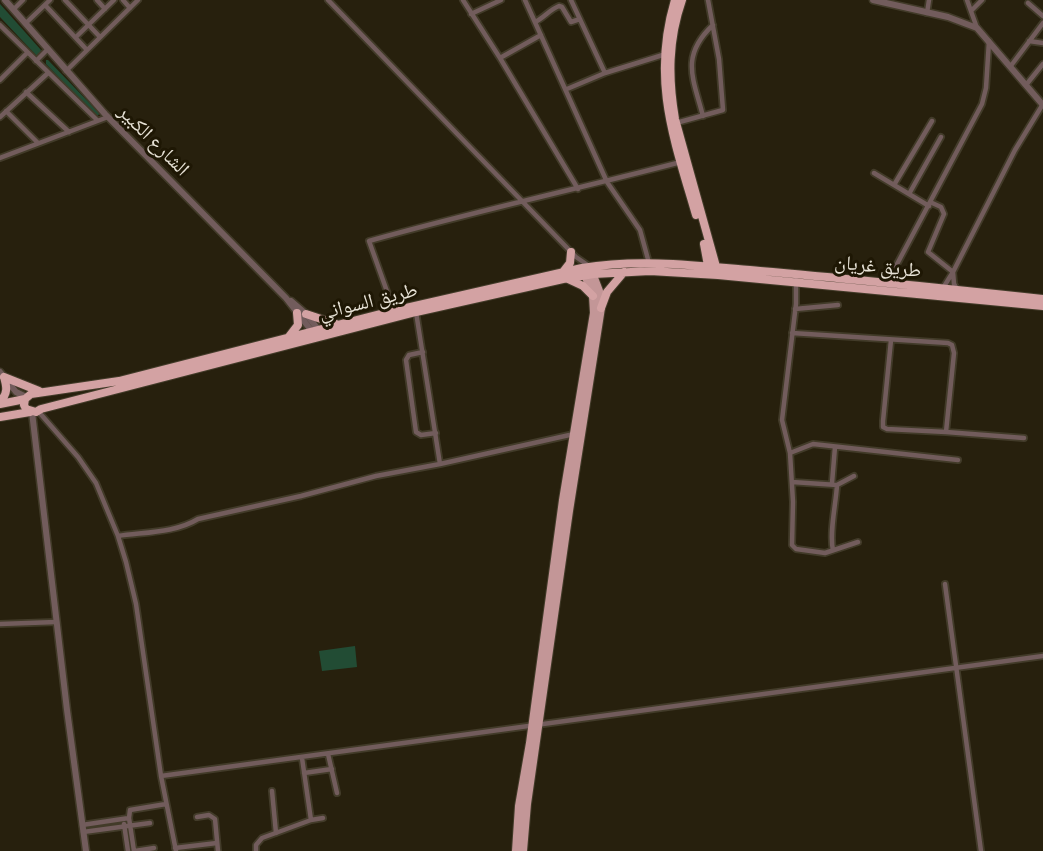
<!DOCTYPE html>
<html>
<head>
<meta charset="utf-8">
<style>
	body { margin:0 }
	canvas { display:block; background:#27200d }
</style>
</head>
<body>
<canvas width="1043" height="851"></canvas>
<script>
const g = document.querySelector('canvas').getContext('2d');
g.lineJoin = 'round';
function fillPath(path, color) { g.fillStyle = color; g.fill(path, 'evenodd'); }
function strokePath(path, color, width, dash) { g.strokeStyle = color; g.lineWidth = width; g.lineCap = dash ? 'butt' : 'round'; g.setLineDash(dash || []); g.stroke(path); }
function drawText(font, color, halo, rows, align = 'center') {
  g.font = font + ' "Exo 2","Noto Naskh Arabic",sans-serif'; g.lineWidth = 6; g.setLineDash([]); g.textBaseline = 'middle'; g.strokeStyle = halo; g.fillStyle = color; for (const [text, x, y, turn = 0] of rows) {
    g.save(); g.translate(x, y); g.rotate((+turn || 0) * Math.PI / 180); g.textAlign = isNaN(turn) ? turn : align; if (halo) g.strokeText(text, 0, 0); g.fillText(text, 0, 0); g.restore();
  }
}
const green = new Path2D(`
	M 0,4 L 41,50 L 39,56 L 36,55 L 0,17 Z
	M 46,60 L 48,60 L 100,114 L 96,116 L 46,64 Z
	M 355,646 L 357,667 L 322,671 L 319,651 Z`);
const minor = new Path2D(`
	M 65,0 L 100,37
	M 97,0 L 105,9
	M 123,0 L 130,8
	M 328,0 L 576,257 L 589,266
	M 463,0 L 500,58 L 578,189
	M 525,0 L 607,182 L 640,230 L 649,263
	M 571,0 L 605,73
	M 967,0 L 977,28
	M 1028,3 L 1043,16
	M 45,5 L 87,50
	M 14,9 L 23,0
	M 971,11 L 982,0
	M 927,13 L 929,0
	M 471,14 L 501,0
	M 535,22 C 545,17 549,10 559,6 L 562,7 L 571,22 L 580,19
	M 26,23 L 50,0
	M 0,25 L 97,120
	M 76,37 L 114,0
	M 1029,41 L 1043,43
	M 500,58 L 541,35
	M 36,61 L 48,49
	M 1010,67 L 1043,23
	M 66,71 L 138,0
	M 0,80 L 27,53
	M 1026,85 L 1043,64
	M 567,89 L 605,73 L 666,54
	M 26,92 L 69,132
	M 6,111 L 38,143
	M 703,116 C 693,78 680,56 713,25
	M 0,117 L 48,73
	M 676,123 L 723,110 L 719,59 L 708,0
	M 0,158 L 108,117
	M 874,173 L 929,206
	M 894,185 L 932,121
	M 909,194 L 941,137
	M 930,202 L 941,207 L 944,214 L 928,252 L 953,272 L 954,284 L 957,289
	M 796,280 L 796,304 L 782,420 L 790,453 L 793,502 L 792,545 L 796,549 L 825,553 L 858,542
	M 887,283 L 982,104 L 986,88 L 989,41
	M 943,288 L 953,272 L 1015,150 L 1043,104
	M 795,309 L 838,305
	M 394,311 L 369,241 C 472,212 577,189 681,162
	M 416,312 L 440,464
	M 792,333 L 948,343 L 952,345 L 954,353 L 946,432
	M 891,340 L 883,421 L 883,427 L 887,429 L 946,432 L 1024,438
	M 423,352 L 409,355 L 406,360 L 416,432 L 421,435 L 436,433
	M 38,411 L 78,457 L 96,483 L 118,536 L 126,562 L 136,604 L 161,776 L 176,851
	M 790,453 L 813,444 L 958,460
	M 792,482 L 837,485 L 854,476
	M 832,483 L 835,447
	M 118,536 C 145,532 175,533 198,519 L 301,496 L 376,476 L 440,464 L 574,434
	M 833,550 C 829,533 836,504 837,485
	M 945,584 L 981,851
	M 0,624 L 56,622
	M 328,754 L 337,793
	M 304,773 L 332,769
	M 161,776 L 1043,656
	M 272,791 L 276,833
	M 197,817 L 209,815 L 215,819 L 218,851
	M 311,820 L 323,818
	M 124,824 L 128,851
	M 82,825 L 129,818
	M 83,832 L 150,823
	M 175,848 L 217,843
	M 134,851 L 129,818 L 130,810 L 166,804
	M 135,851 L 154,848
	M 256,851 L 256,845 L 262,838 L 311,820 L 302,758`);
const tertiary = new Path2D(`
	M 5,0 L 105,114 L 286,298 L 314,334
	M 873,0 L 948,17 L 977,28 L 1043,105
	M 291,301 L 306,314 L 321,333
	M 0,372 L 16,392 L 26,397
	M 32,412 L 67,710 L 86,851`);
const primary = new Path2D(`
	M 516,851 L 519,806 L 530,743 L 563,500 L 594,313 L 593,296 L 584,272
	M 523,851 L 527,804 L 569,511 L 601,308 L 599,291 L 591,270`);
const trunk = new Path2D(`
	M 675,0 C 651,80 674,139 696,215
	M 682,0 C 668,40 668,78 675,119 L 717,270
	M 704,244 L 709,271
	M 563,272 L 570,263 L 571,252
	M 568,279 L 583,286 L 593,296
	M 601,308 L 607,292 L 624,272
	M 306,314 L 336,324
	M 288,338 L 298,325 L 297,313
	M 4,377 L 39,391
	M 25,399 L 24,405 L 26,409 L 36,412 L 41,409 L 416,312 L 563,279 L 594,274 L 650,271 L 718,275 L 1043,306
	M 0,401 C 8,394 7,387 4,377
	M 0,404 L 25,399 L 31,394 L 119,381 L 384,313 L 582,268 C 641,258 701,266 760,271 C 854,279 949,289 1043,299
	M 0,417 L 30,412`);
const streetNames = [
	["الشارع الكبير",154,140,45],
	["طريق غريان",878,266,6],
	["طريق السواني",368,301,-14]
];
fillPath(green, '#224c34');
strokePath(minor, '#423b29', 8);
strokePath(tertiary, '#423b29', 9);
strokePath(primary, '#423b29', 10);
strokePath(trunk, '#423b29', 10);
strokePath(minor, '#725c5c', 4.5);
strokePath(tertiary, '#725c5c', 6);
strokePath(primary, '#c39697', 8);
strokePath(trunk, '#d3a2a3', 8);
drawText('20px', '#e7e2d6', '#1e1704', streetNames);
</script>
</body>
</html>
